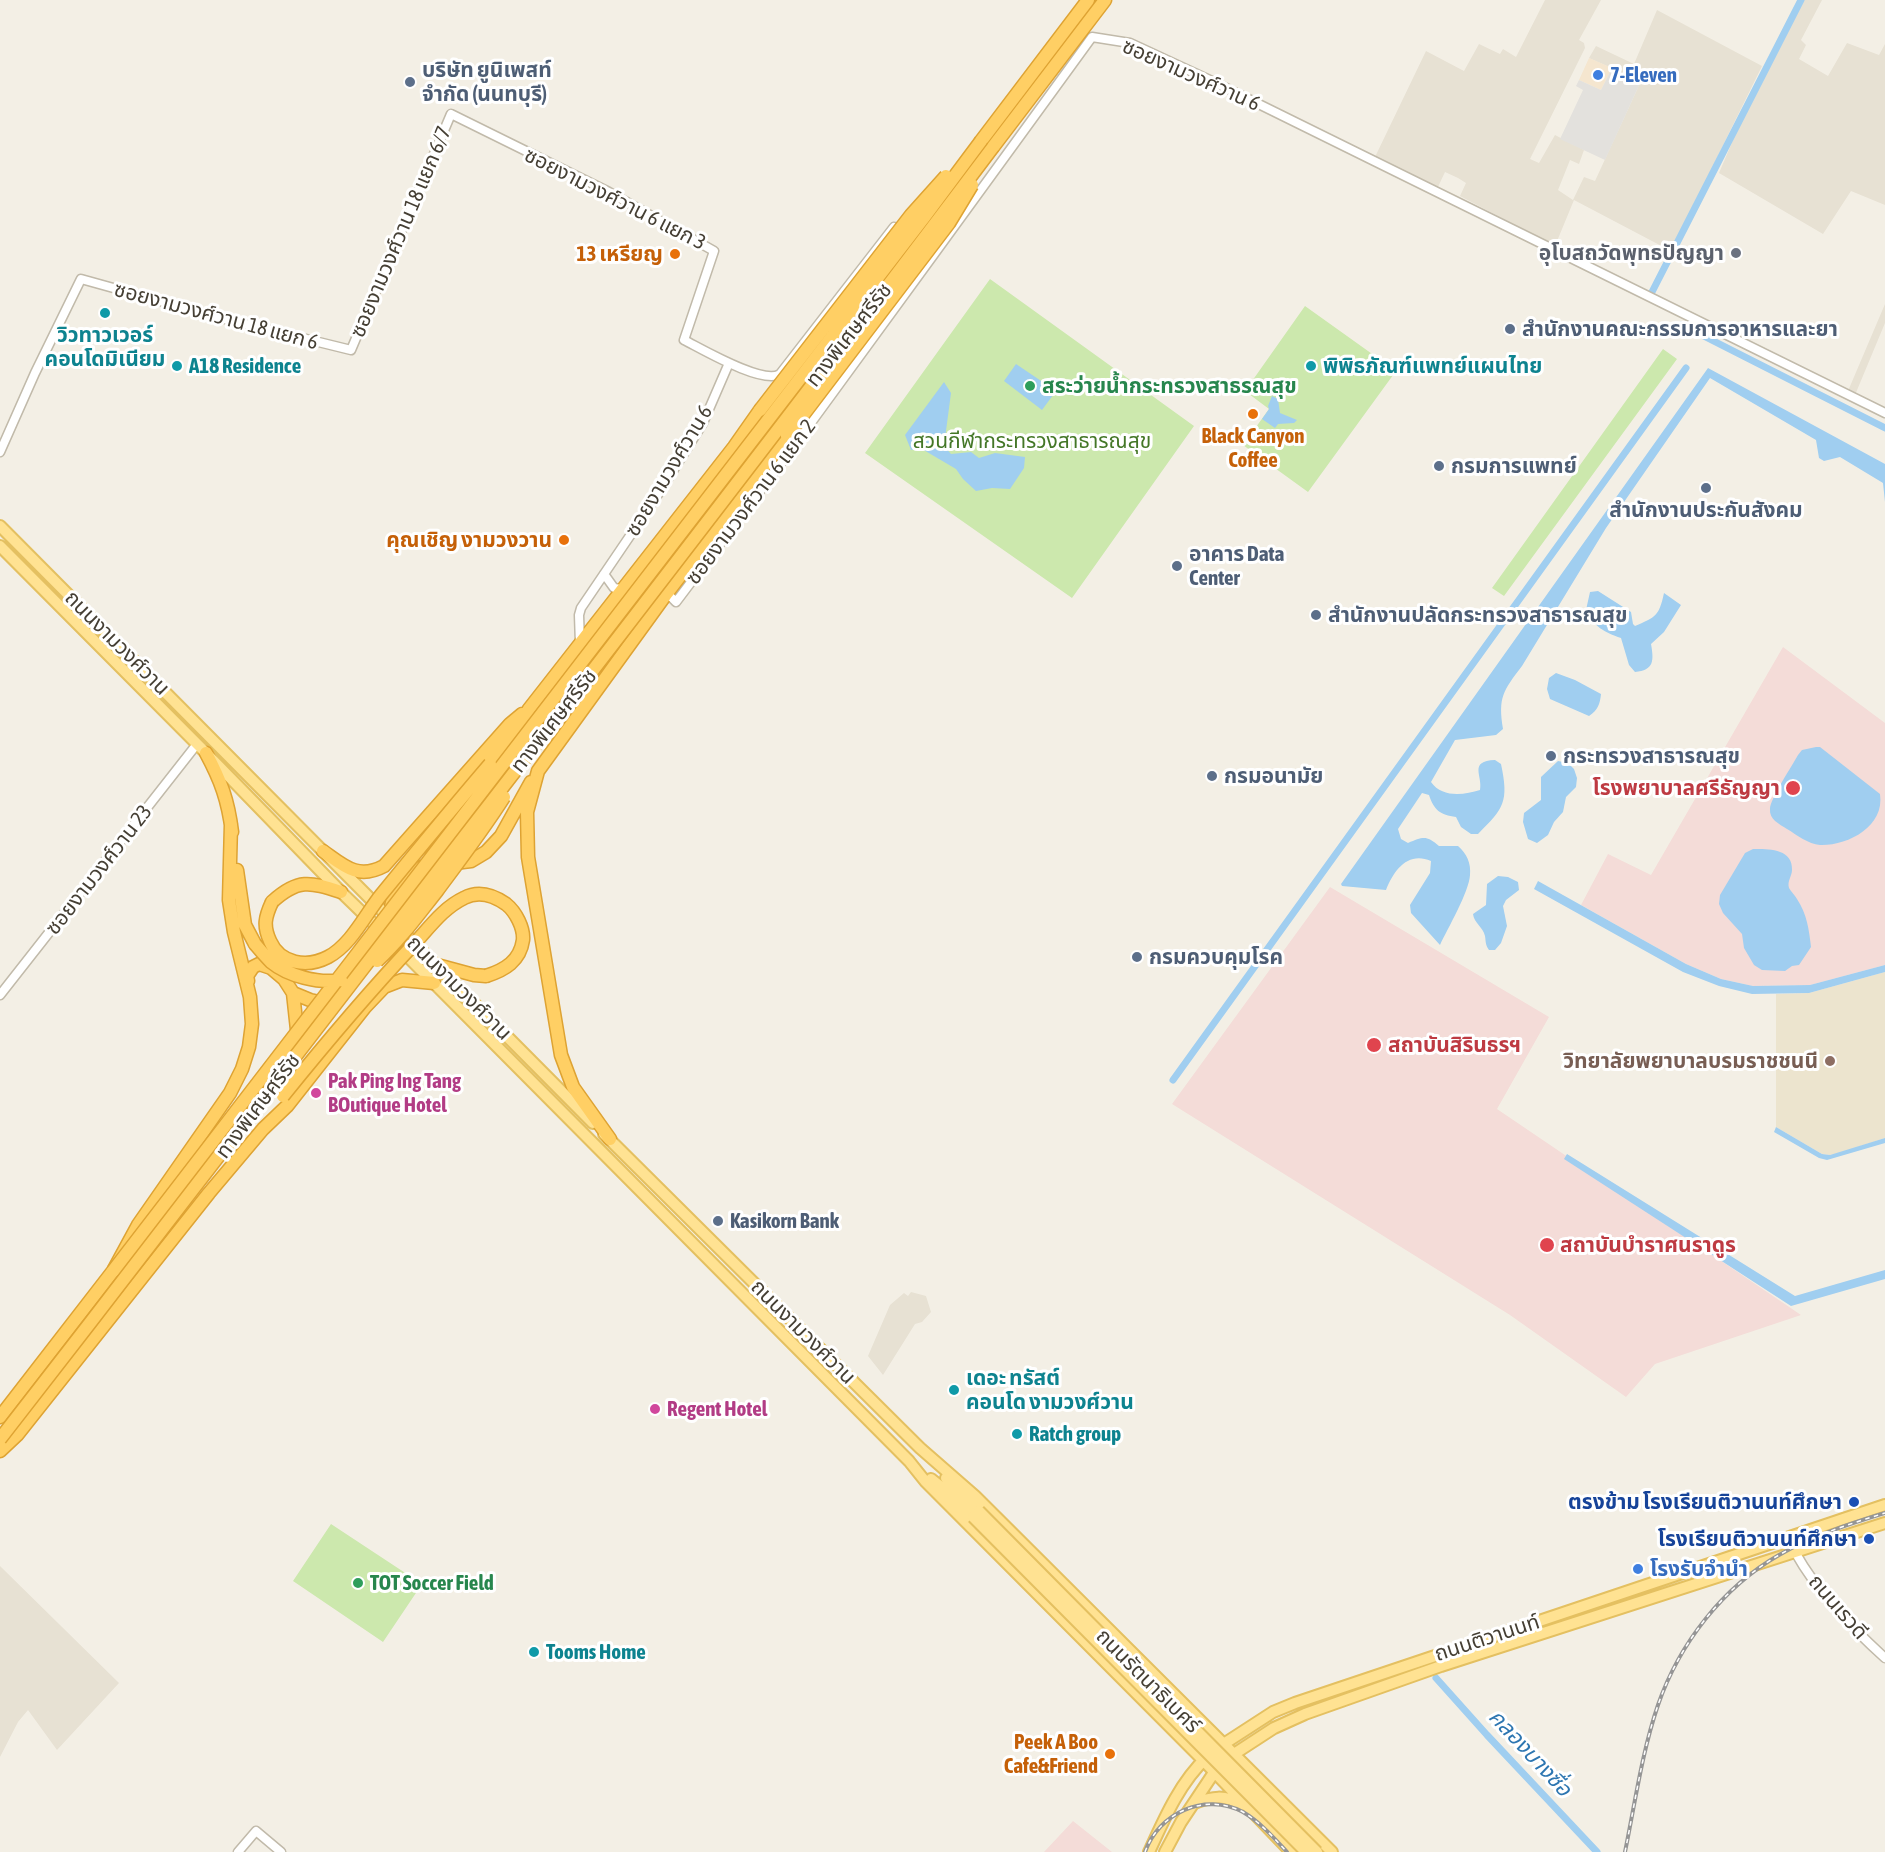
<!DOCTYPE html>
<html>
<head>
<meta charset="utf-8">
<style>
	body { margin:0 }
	canvas { display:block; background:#f3efe5 }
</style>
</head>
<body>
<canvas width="1885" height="1852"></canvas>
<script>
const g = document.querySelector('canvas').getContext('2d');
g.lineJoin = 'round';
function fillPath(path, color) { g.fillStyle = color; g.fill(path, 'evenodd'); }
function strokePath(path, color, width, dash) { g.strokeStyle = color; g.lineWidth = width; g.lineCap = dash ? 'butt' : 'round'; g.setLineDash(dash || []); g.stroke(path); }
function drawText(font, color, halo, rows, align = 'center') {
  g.font = font + ' "Asap Condensed","Noto Sans Thai",sans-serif'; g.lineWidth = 6; g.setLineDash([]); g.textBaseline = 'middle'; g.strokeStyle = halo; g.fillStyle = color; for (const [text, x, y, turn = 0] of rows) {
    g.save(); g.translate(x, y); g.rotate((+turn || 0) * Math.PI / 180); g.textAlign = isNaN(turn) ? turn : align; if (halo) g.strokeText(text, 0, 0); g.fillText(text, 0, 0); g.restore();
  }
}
const residential = new Path2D(`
	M 1545,0 L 1601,0 L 1579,40 L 1584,43 L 1585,48 L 1530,159 L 1539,163 L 1555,135 L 1584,150 L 1579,164 L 1570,160 L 1558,190 L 1573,200 L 1584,177 L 1595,181 L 1641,81 L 1589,58 L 1596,46 L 1634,64 L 1657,10 L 1762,66 L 1671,251 L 1574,200 L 1555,246 L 1460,196 L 1466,183 L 1458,178 L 1445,172 L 1437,189 L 1375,157 L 1426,51 L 1464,71 L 1479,44 L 1500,54 L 1503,49 L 1516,57 Z
	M 1802,0 L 1822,0 L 1801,40 L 1806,45 L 1799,59 L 1828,76 L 1847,43 L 1879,55 L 1885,44 L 1885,205 L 1851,191 L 1823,234 L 1719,173 L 1742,119 Z
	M 1885,304 L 1885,323 L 1855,395 L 1848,391 Z
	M 911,1292 L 926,1296 L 931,1312 L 922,1322 L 915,1324 L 883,1375 L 868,1356 L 890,1305 L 904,1293 L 908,1296 Z
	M 0,1566 L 119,1683 L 57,1750 L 28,1710 L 18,1722 L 0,1757 Z`);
const commercial = new Path2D(`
	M 1589,58 L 1612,68 L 1601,90 L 1579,80 Z`);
const education = new Path2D(`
	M 1885,972 L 1885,1138 L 1839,1153 L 1830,1155 L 1822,1154 L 1776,1127 L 1776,994 L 1809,993 Z`);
const medical = new Path2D(`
	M 1783,647 L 1885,723 L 1885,965 L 1810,985 L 1753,986 L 1721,979 L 1686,964 L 1581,905 L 1608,854 L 1651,875 Z
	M 1330,887 L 1549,1017 L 1497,1109 L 1801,1315 L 1655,1364 L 1626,1397 L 1510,1315 L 1172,1104 Z
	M 1073,1821 L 1112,1852 L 1044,1852 Z`);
const green = new Path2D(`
	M 990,279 L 1194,426 L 1072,598 L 865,453 Z
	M 1305,306 L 1396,371 L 1308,492 L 1243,445 L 1269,409 L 1245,391 Z
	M 1663,349 L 1677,359 L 1504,596 L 1492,588 Z
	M 331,1524 L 422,1584 L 383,1642 L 293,1581 Z`);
const parking = new Path2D(`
	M 1612,68 L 1641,81 L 1605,160 L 1560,139 L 1583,90 L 1576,86 L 1579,80 L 1601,90 Z`);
const water = new Path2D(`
	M 1016,364 L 1056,391 L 1042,410 L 1004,381 Z
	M 1708,368 L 1885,464 L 1885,502 L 1883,483 L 1840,457 L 1824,461 L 1819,458 L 1816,440 L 1710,378 L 1606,528 L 1522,666 C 1503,691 1498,697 1503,729 L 1496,735 L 1455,740 L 1431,782 C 1442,798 1464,795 1480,790 C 1483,776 1468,761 1495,760 L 1501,764 C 1509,802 1504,808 1478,834 L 1471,834 L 1461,827 L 1456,817 C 1440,815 1434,810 1429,795 L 1422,793 L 1398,829 L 1401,839 L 1408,843 C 1423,837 1426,835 1439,846 L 1458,846 C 1467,854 1471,863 1470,875 C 1469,892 1448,928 1440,945 L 1411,913 L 1410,905 L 1430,873 L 1431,861 C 1408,851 1394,870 1386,890 L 1342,886 L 1341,884 Z
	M 944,382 L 951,393 L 944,446 L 951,454 L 971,452 L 979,458 L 995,453 L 1025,457 L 1024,468 L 1010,489 L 992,488 L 976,491 L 963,479 L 956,469 L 922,449 L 911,450 L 905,435 Z
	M 1272,396 L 1278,399 L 1280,413 L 1297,420 L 1294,423 L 1278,424 L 1275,428 L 1262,419 L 1269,409 L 1268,406 Z
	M 1598,591 L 1631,612 L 1633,624 L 1635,626 C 1656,617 1659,616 1664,593 L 1681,605 L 1664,632 L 1651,644 C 1654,661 1654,670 1635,672 L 1629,665 L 1621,638 C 1604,632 1594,627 1586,610 L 1590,592 Z
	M 1556,673 L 1575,680 L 1601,694 C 1600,704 1598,710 1589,716 L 1550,699 L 1547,689 L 1549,678 Z
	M 1816,747 L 1820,747 L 1880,794 C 1885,827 1847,846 1820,845 C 1808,844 1797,835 1787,829 C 1779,824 1769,819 1770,809 C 1770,799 1792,766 1798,755 L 1802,750 Z
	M 1558,761 L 1568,763 L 1574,769 L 1577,778 L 1576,787 L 1566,797 L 1563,812 L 1554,822 L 1548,835 L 1537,843 L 1528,839 L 1523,822 L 1524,813 L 1541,800 L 1541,777 Z
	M 1753,849 C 1767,849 1793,848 1792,870 C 1792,876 1787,881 1789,888 C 1791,892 1795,895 1797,899 C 1807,914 1809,930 1811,947 L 1799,965 L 1792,966 L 1785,971 L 1762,970 L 1754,965 L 1744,948 L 1742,934 L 1723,913 L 1719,904 L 1720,895 L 1745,853 Z
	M 1498,876 L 1508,877 L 1518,882 L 1519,890 L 1506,900 L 1503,906 L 1507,926 L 1501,943 L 1495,950 L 1489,950 C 1485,944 1486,942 1485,936 C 1483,927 1474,923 1473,914 L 1486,905 L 1487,884 Z
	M 1538,881 L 1686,964 L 1721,979 L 1753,986 L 1810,985 L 1885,965 L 1885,972 L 1809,993 L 1752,994 L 1719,986 L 1683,972 L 1534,889 Z
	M 1776,1127 L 1822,1154 L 1830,1155 L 1885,1138 L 1885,1143 L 1827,1160 L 1819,1158 L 1774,1132 Z
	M 1567,1154 L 1795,1296 L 1885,1270 L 1885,1279 L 1791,1306 L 1564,1159 Z`);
const canal = new Path2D(`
	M 1652,292 L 1801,0
	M 1682,325 L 1885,428
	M 1173,1080 L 1686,368
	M 1436,1678 L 1487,1735 L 1597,1852`);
const minor = new Path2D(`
	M 924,251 L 932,257 L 1092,37 L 1130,43 L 1214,82 L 1885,413
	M 0,452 L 35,373 L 81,279 L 225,319 L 351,350 L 451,114 L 609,192 L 714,251 L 684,340 C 702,349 763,385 780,374 L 894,227 L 903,233
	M 604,574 L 614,588 L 622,589
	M 667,593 L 676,602 L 794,446 L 932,257
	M 580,644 L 579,615 L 581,608 L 659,493 L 703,423 L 729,363
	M 0,995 L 197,744
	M 1795,1552 C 1818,1593 1851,1627 1885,1658
	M 238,1852 L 256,1831 L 281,1852`);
const major = new Path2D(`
	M 0,526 L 593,1123
	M 0,546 L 206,753 L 341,892 L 411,960 L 909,1461 L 925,1481 L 1203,1760 L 1291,1852
	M 604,1134 L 920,1448 L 975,1496 L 1332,1852
	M 946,1478 L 979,1511
	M 931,1479 L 951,1495 L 973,1517
	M 1219,1747 L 1273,1712 L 1295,1703 L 1885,1505
	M 1231,1756 L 1274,1728 L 1305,1714 L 1441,1666 L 1885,1523
	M 1194,1803 C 1212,1797 1225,1794 1241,1805
	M 1149,1852 C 1164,1819 1180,1782 1207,1757
	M 1165,1852 L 1181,1822 L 1217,1768`);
const highway = new Path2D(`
	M 981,141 L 1088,0
	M 993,147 L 1105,0
	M 206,753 C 221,781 228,800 232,832
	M 490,764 L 517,730 L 529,709 L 734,447 L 760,410
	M 323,851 C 344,866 358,880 384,866 L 510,724 L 522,714
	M 237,870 L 245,925 L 255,944
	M 272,902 C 298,878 310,882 341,892
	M 390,911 L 393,898 L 412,872 L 422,867 L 471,861 L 486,852 L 501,836 L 531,782
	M 437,965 L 474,975 L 486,976
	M 248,981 L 247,976 L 253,967 L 259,964 L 271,968 L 284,979 L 293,993 L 310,1000 L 328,1004
	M 293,993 L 298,1039
	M 610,1139 L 573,1087 L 561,1055 L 528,857 L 527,812 L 538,771 L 667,593 L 787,436
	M 0,1417 L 113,1271 L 138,1225 L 230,1093 L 242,1069 L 249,1047 L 252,1024 L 250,997 L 234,932 L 229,900 L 231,824
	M 0,1451 L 17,1435 L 209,1193 L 263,1129 L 287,1106 L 365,1007 L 384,987 L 402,980 L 434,983`);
const rail = new Path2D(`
	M 1145,1852 C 1159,1813 1204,1792 1243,1812 C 1260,1822 1274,1838 1287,1852
	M 1625,1852 C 1635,1803 1642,1752 1658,1705 C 1679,1644 1723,1587 1779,1555 C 1812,1536 1849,1524 1885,1513`);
const majorBridge = new Path2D(`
	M 979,1511 L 1317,1852
	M 973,1517 L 1306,1852`);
const highwayBridge = new Path2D(`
	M 760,410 L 911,215 L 946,176
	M 787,436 L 949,223 L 972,185
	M 272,902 C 265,917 263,926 270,941 C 280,964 307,968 328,957 C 351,945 365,915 381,895 C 417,851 453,807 490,764
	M 255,944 C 260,950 265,956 271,962 C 288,976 319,984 341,980
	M 377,961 C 400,940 418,915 437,891 C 460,860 483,830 504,797
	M 283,1096 C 325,1044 368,993 414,944 C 429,928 443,908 464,898 C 479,890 493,895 506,904 C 516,912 524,928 523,940 C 520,961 505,970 486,976
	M 113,1271 L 925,216 L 981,141
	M 0,1439 C 156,1239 309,1037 465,836 C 642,607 819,378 993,147`);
const markers = [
	[1598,75,6,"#3f7fe0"],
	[410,82,6,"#5c6f8a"],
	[1736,253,6,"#6b7280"],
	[675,254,6,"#e8710a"],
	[105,313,6,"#0f9aa8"],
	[1510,329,6,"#5c6f8a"],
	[177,366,6,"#0f9aa8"],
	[1311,366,6,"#0f9aa8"],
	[1030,386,6,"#2e9e5b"],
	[1253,414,6,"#e8710a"],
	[1439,466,6,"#5c6f8a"],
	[1706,488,6,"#5c6f8a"],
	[564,540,6,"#e8710a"],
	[1177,566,6,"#5c6f8a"],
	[1316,615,6,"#5c6f8a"],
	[1551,756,6,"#5c6f8a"],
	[1212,776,6,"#5c6f8a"],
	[1793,788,8,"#e0444e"],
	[1137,957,6,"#5c6f8a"],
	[1374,1045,8,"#e0444e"],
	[1830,1061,6,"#8d6e63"],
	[316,1093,6,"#d1479c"],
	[718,1221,6,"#5c6f8a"],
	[1547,1245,8,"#e0444e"],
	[954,1390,6,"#0f9aa8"],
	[655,1409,6,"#d1479c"],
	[1017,1434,6,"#0f9aa8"],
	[1854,1502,6,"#1a4fb4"],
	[1869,1539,6,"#1a4fb4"],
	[1638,1569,6,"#3f7fe0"],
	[358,1583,6,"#2e9e5b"],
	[534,1652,6,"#0f9aa8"],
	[1110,1754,6,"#e8710a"]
];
const serviceNames = [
	["บริษัท ยูนิเพสท์",422,70],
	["จำกัด (นนทบุรี)",422,94],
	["สำนักงานคณะกรรมการอาหารและยา",1522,329],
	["กรมการแพทย์",1451,466],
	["สำนักงานประกันสังคม",1706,510,"center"],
	["อาคาร Data",1189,554],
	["Center",1189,578],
	["สำนักงานปลัดกระทรวงสาธารณสุข",1328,615],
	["กระทรวงสาธารณสุข",1563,756],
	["กรมอนามัย",1224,776],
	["กรมควบคุมโรค",1149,957],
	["Kasikorn Bank",730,1221]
];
const streetNames = [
	["ซอยงามวงศ์วาน 6",1191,75,24],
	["ซอยงามวงศ์วาน 6 แยก 3",615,199,27],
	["ซอยงามวงศ์วาน 18 แยก 6/7",401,232,-67],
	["ซอยงามวงศ์วาน 18 แยก 6",216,316,15],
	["ทางพิเศษศรีรัช",849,335,-52],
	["ซอยงามวงศ์วาน 6",669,471,-59],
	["ซอยงามวงศ์วาน 6 แยก 2",751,502,-53],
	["ถนนงามวงศ์วาน",117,643,45],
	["ทางพิเศษศรีรัช",554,721,-52],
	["ซอยงามวงศ์วาน 23",99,870,-52],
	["ถนนงามวงศ์วาน",459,988,45],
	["ทางพิเศษศรีรัช",258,1106,-53],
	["ถนนงามวงศ์วาน",803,1332,45],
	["ถนนเรวดี",1838,1607,49],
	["ถนนติวานนท์",1487,1638,-18],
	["ถนนรัตนาธิเบศร์",1148,1681,45]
];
const shopNames = [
	["7-Eleven",1610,75],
	["โรงรับจำนำ",1650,1569]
];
const worshipNames = [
	["อุโบสถวัดพุทธปัญญา",1724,253]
];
const foodNames = [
	["13 เหรียญ",663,254],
	["Black Canyon",1253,436,"center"],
	["Coffee",1253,460,"center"],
	["คุณเชิญ งามวงวาน",552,540],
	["Peek A Boo",1098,1742],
	["Cafe&Friend",1098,1766]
];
const cultureNames = [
	["วิวทาวเวอร์",105,335,"center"],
	["คอนโดมิเนียม",105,359,"center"],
	["A18 Residence",189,366],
	["พิพิธภัณฑ์แพทย์แผนไทย",1323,366],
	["เดอะ ทรัสต์",966,1378],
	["คอนโด งามวงศ์วาน",966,1402],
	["Ratch group",1029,1434],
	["Tooms Home",546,1652]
];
const leisureNames = [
	["สระว่ายน้ำกระทรวงสาธรณสุข",1042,386],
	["TOT Soccer Field",370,1583]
];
const parkNames = [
	["สวนกีฬากระทรวงสาธารณสุข",1032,441]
];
const healthNames = [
	["โรงพยาบาลศรีธัญญา",1780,788,"right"],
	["สถาบันสิรินธรฯ",1388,1045],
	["สถาบันบำราศนราดูร",1560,1245]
];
const educationNames = [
	["วิทยาลัยพยาบาลบรมราชชนนี",1818,1061]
];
const hotelNames = [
	["Pak Ping Ing Tang",328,1081],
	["BOutique Hotel",328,1105],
	["Regent Hotel",667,1409]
];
const transitNames = [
	["ตรงข้าม โรงเรียนติวานนท์ศึกษา",1842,1502],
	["โรงเรียนติวานนท์ศึกษา",1857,1539]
];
const waterNames = [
	["คลองบางซื่อ",1530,1753,47]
];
fillPath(residential, '#e7e1d3');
fillPath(commercial, '#f5e6cf');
fillPath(education, '#ece4ce');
fillPath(medical, '#f4dcd8');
fillPath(green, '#cce8ad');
fillPath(parking, '#e3e1dd');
fillPath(water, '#a0cef0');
strokePath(canal, '#a0cef0', 7);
strokePath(minor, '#c1baaa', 11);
strokePath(major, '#e4c061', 14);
strokePath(highway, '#dea333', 15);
strokePath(minor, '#fff', 8);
strokePath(major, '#ffe292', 10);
strokePath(highway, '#ffcf64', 12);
strokePath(rail, '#959595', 4);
strokePath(rail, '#fff', 1.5, [4.5]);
strokePath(majorBridge, '#e4c061', 14, []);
strokePath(highwayBridge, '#dea333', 15, []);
strokePath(majorBridge, '#ffe292', 10);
strokePath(highwayBridge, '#ffcf64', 12);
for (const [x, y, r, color] of markers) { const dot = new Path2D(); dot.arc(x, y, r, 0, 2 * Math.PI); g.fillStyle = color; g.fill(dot); strokePath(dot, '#fff', 2); }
drawText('bold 21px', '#4e5e75', '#fff', serviceNames, 'left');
drawText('21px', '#453f34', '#fff', streetNames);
drawText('bold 21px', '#366cbe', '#fff', shopNames, 'left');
drawText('bold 21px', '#5b616d', '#fff', worshipNames, 'right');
drawText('bold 21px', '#c56008', '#fff', foodNames, 'right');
drawText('bold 21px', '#0d838f', '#fff', cultureNames, 'left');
drawText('bold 21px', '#27864d', '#fff', leisureNames, 'left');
drawText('21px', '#447727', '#fff', parkNames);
drawText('bold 21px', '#be3a42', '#fff', healthNames, 'left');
drawText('bold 21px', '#785e54', '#fff', educationNames, 'right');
drawText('bold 21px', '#b23c85', '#fff', hotelNames, 'left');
drawText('bold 21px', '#164399', '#fff', transitNames, 'right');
drawText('italic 22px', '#2d76b1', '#fff', waterNames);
</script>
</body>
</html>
